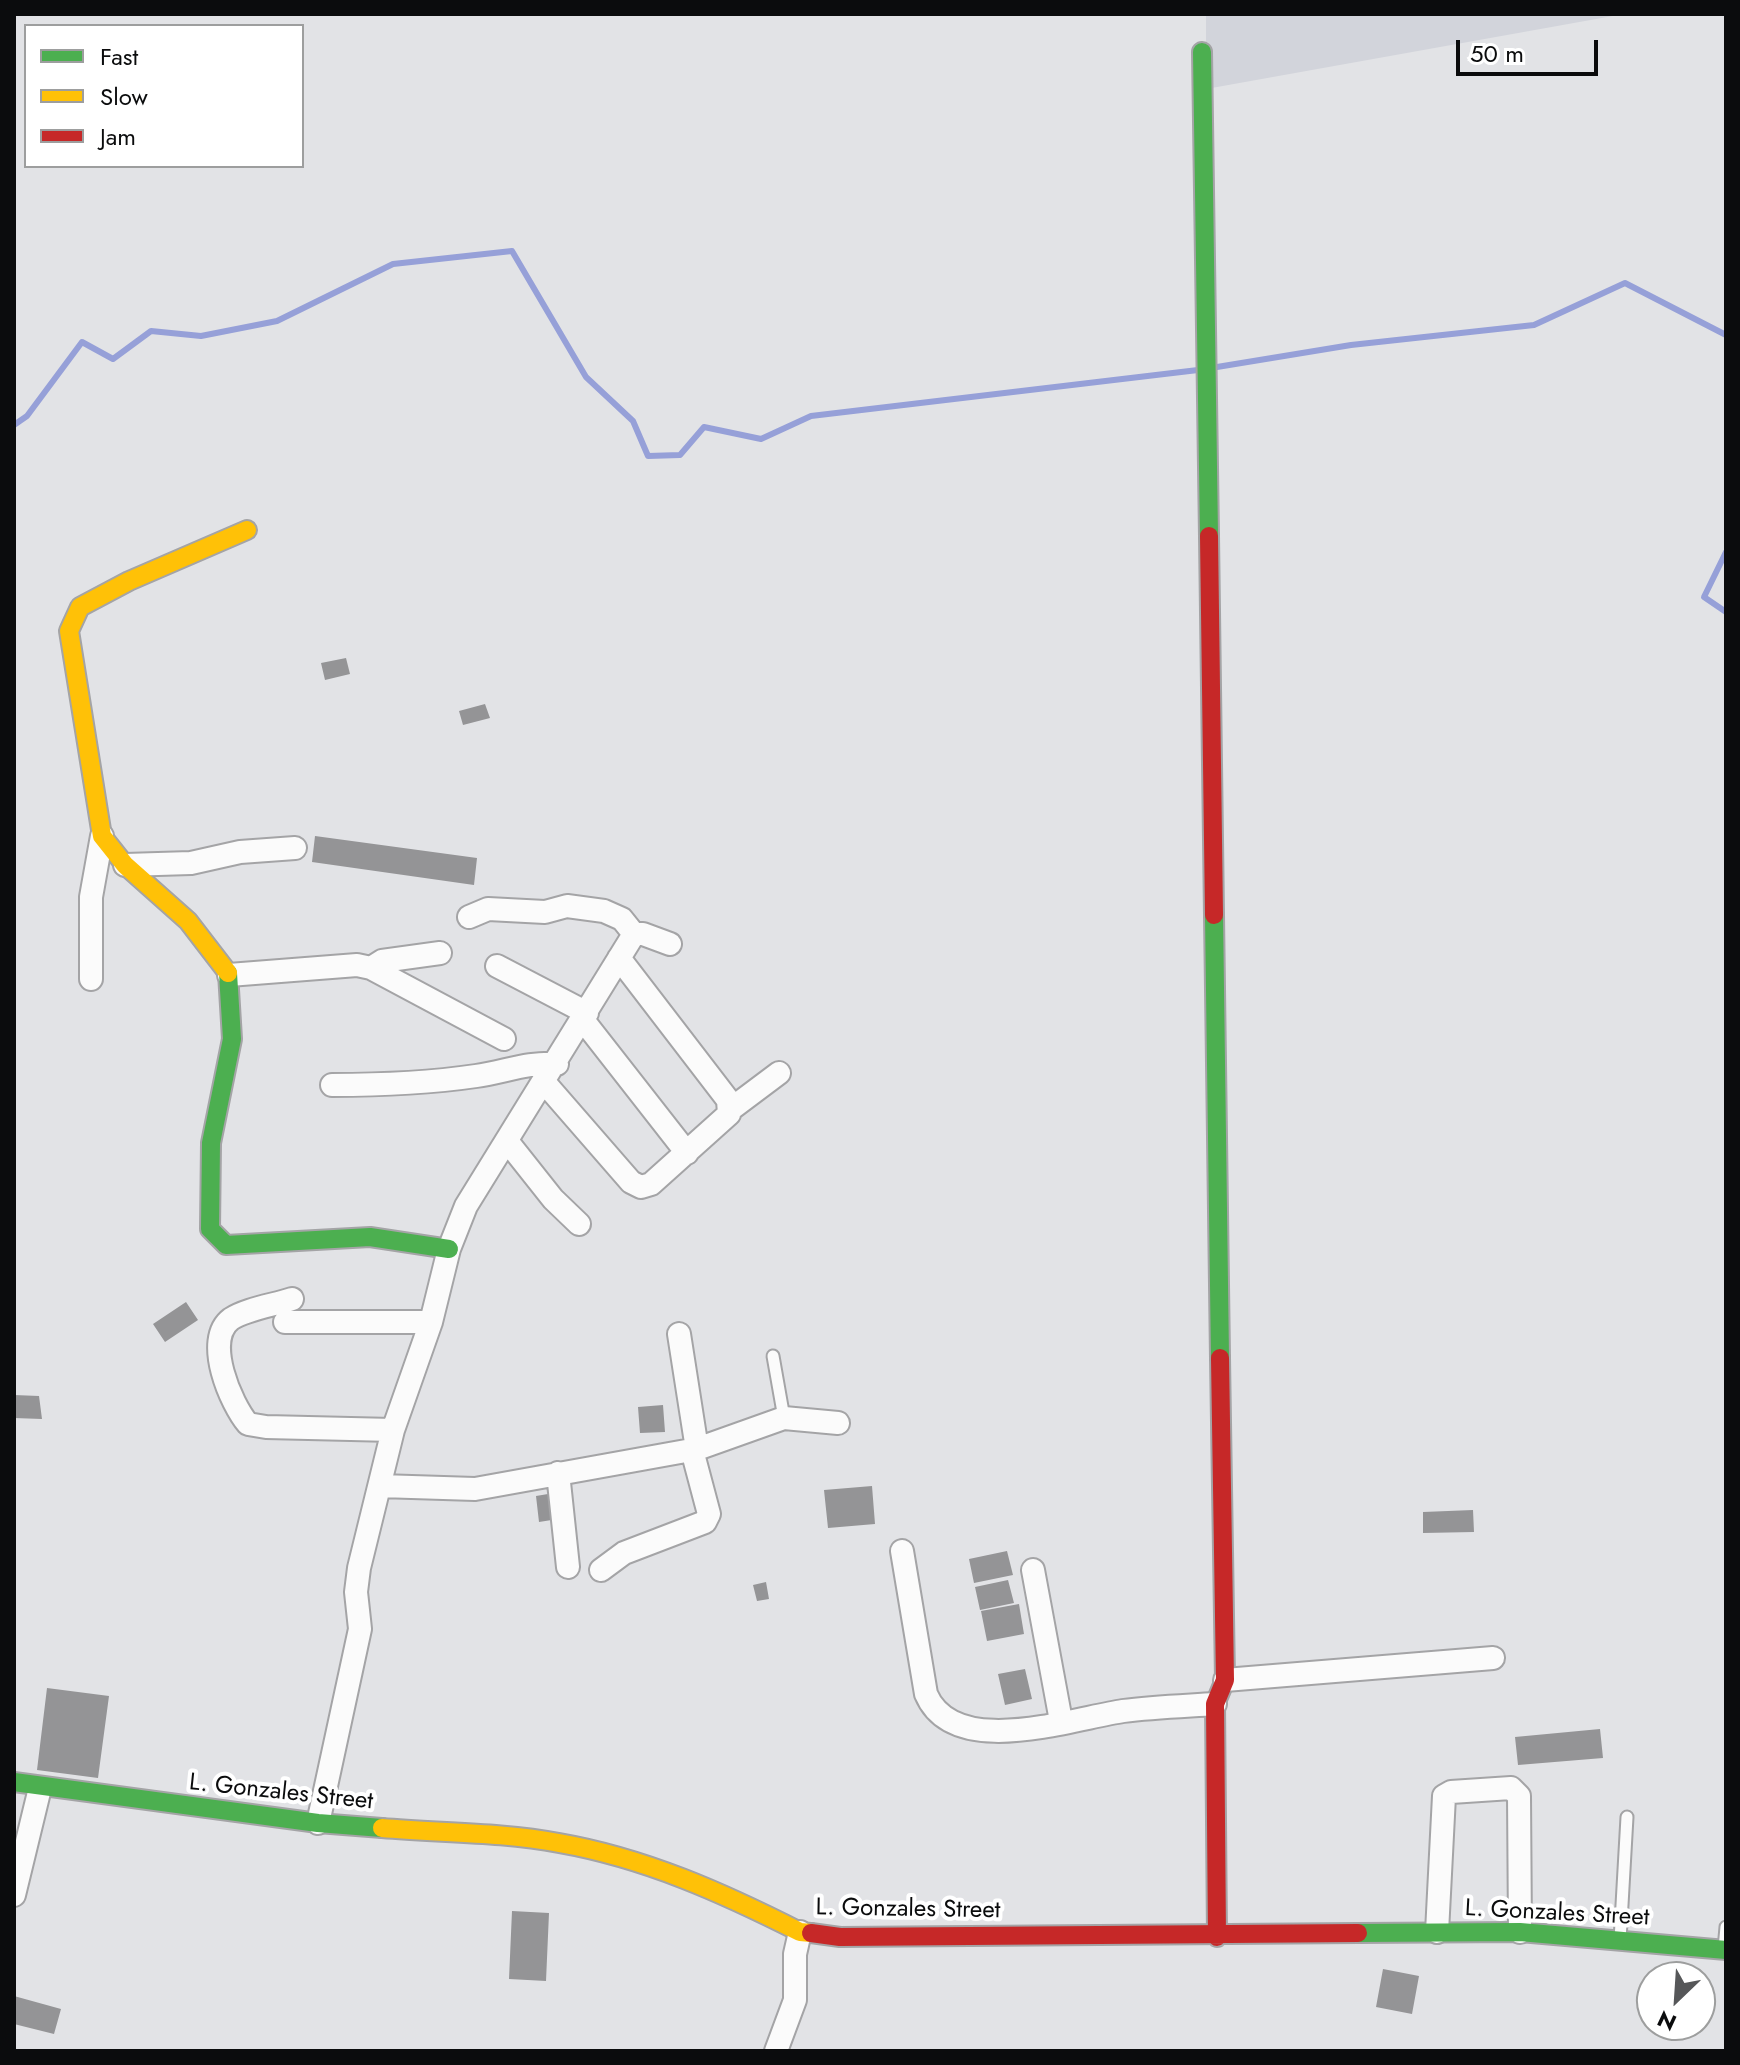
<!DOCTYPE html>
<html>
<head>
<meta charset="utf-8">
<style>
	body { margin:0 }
	#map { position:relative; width:1740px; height:2065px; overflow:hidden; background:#e2e3e6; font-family:Jost,sans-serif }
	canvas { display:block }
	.frame { position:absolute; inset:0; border:16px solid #0b0c0d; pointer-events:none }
	.legend { position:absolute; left:24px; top:24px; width:280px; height:144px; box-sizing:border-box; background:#fff; border:2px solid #9d9e9e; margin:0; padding:10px 14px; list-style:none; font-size:24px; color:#0b0c0d }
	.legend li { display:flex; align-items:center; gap:16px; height:40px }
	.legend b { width:40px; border:2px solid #9d9e9e }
	.north { position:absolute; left:1636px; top:1961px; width:80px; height:80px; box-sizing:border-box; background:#fff; border:2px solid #9d9e9e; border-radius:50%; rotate:205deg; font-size:22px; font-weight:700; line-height:32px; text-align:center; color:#0b0c0d }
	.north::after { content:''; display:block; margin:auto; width:28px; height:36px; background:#565759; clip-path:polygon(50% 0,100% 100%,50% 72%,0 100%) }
	.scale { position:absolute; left:1456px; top:40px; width:142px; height:36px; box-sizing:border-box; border:4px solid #0b0c0d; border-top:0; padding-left:10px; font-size:24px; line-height:28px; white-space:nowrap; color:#0b0c0d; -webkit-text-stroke:6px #fff; paint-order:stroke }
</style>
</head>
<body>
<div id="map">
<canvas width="1740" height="2065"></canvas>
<div class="frame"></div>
<ul class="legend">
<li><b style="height:10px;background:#4caf50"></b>Fast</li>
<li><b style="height:10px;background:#ffc107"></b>Slow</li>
<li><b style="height:10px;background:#c62828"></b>Jam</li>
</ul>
<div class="north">N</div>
<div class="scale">50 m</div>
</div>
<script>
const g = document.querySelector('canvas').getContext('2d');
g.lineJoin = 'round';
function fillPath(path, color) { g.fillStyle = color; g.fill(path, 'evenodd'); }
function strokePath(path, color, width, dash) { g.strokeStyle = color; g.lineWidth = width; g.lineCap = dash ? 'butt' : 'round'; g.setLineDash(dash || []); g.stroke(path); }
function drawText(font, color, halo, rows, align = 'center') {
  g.font = font + ' Jost,sans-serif'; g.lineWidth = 8; g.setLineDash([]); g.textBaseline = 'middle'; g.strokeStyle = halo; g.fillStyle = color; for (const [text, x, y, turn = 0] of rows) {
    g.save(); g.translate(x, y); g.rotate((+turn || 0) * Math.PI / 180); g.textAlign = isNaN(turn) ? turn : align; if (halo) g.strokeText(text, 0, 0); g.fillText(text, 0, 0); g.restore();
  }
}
const built = new Path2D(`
	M 1206,14 L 1624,14 L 1206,89 Z`);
const stream = new Path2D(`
	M 1217,367 L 1351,345 L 1534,325 L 1625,283 L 1726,335
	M 14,425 L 27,416 L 82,342 L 113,359 L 151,331 L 201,336 L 277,321 L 393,264 L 512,251 L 586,377 L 633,421 L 648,456 L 680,455 L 704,427 L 761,439 L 811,416 L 1198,370
	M 1726,552 L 1704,597 L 1726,612`);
const building = new Path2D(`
	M 346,658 L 350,674 L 325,680 L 321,663 Z
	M 485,704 L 490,718 L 463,725 L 459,711 Z
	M 315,836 L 477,858 L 474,885 L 312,862 Z
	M 186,1302 L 198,1320 L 165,1342 L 153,1324 Z
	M 14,1395 L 39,1396 L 42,1419 L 14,1418 Z
	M 663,1405 L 665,1432 L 640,1433 L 638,1407 Z
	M 872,1486 L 875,1524 L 828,1528 L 824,1490 Z
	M 554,1493 L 558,1519 L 539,1522 L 536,1496 Z
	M 1473,1510 L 1474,1532 L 1423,1533 L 1423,1512 Z
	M 1007,1551 L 1013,1575 L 974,1583 L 969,1559 Z
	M 1008,1580 L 1014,1603 L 980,1610 L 975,1587 Z
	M 766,1582 L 769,1599 L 757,1601 L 753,1585 Z
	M 1019,1604 L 1024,1634 L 987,1641 L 981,1611 Z
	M 1025,1669 L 1032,1699 L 1005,1705 L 998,1674 Z
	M 47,1688 L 109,1696 L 98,1778 L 37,1770 Z
	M 1600,1729 L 1603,1758 L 1518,1765 L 1515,1737 Z
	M 512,1911 L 549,1913 L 546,1981 L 509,1979 Z
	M 1383,1969 L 1419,1976 L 1412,2014 L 1376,2007 Z
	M 14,1996 L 61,2009 L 54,2034 L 14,2024 Z`);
const lane = new Path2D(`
	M 773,1356 L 784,1418
	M 1620,1940 L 1627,1817
	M 1724,1949 L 1726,1927`);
const street = new Path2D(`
	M 125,865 L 191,863 L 240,852 L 295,848
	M 469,917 L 488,909 L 545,912 L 567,906 L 604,911 L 622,919 L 634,934
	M 497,966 L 587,1013
	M 371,968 L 382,961 L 440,953
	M 229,975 L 357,965 L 371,968 L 504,1039
	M 91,979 L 91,897 L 102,836
	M 583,1020 L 687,1153
	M 544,1082 L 631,1182 L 641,1187 L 651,1184 L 729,1114 L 728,1100 L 619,958
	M 332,1085 C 381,1085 428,1083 476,1076 C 505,1072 527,1062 557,1064
	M 731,1109 L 779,1073
	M 507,1141 L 553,1199 L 579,1224
	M 292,1299 C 274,1305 246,1309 231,1319 C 203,1340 231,1404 248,1424 L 266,1427 L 393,1430
	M 285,1322 L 431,1322
	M 697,1449 L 784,1418 L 838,1423
	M 558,1473 L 568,1567
	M 380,1486 L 475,1489 L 697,1449 L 679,1334
	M 902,1551 L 926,1694 C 954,1760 1070,1719 1123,1711 C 1153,1707 1185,1706 1215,1704
	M 601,1570 L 624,1553 L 705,1522 L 709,1514 L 692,1450
	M 1033,1570 L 1061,1721
	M 1225,1680 L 1493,1658
	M 318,1823 L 360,1629 L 356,1592 L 359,1568 L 393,1430 L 431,1322 L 449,1249 L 466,1206 L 634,934 L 643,934 L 670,944
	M 14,1895 L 40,1788
	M 1437,1932 L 1444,1796 L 1451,1792 L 1511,1788 L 1519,1796 L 1520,1932
	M 776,2051 L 795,2000 L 795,1954 L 800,1932`);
const fast = new Path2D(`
	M 1202,52 L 1209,536
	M 1214,915 L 1220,1358
	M 228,973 L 232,1039 L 211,1143 L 210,1229 L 226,1245 L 370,1237 L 449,1249
	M 14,1782 L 318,1823 L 382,1828
	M 1358,1933 L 1520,1932 L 1726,1950`);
const slow = new Path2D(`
	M 228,973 L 188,921 L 125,865 L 102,836 L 69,631 L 80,607 L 129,581 L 247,530
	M 382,1828 C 440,1833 502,1832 559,1843 C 645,1858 723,1893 800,1932 L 811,1933`);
const jam = new Path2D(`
	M 1209,536 L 1214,915
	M 811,1933 L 840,1937 L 1358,1933
	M 1217,1937 L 1215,1704 L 1225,1680 L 1220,1358`);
const streetNames = [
	["L. Gonzales Street",281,1793,6],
	["L. Gonzales Street",908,1910,1],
	["L. Gonzales Street",1557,1914,3]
];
fillPath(built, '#d2d4db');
strokePath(stream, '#96a0d8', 6);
fillPath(building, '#949496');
strokePath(lane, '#a4a4a6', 15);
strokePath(street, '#a4a4a6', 26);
strokePath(fast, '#a4a4a6', 22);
strokePath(slow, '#a4a4a6', 22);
strokePath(jam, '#a4a4a6', 22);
strokePath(lane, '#fbfbfb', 11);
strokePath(street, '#fbfbfb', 22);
strokePath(fast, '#4caf50', 18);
strokePath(slow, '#ffc107', 18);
strokePath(jam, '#c62828', 18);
drawText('24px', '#0b0c0d', '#fff', streetNames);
</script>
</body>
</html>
